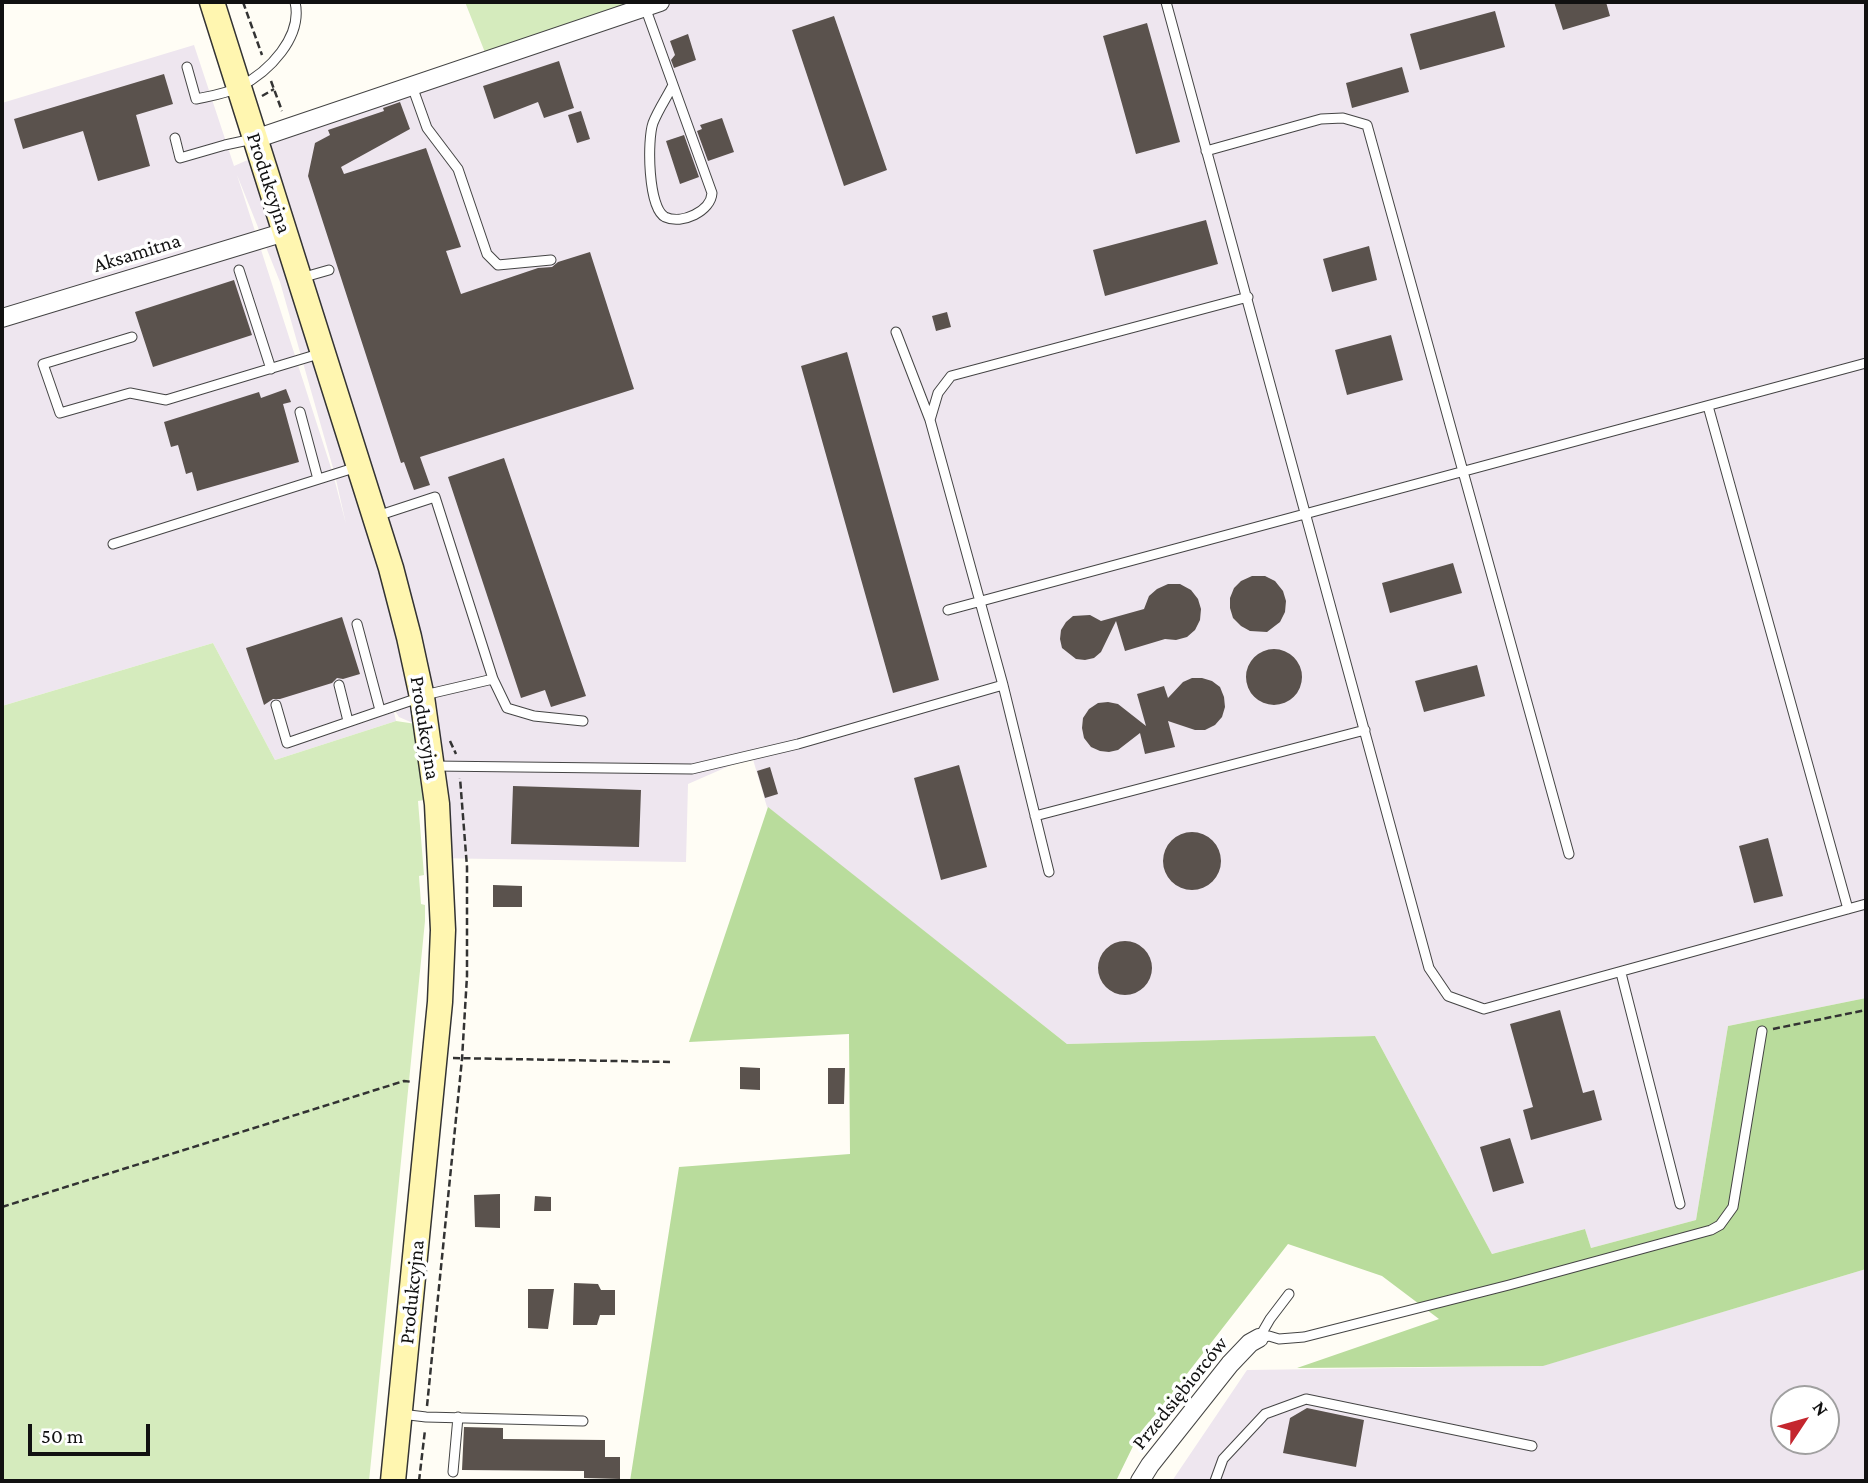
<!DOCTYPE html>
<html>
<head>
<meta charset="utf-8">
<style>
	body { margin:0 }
	#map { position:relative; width:1868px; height:1483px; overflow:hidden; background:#fffdf5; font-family:"Crimson Pro",serif }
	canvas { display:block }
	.frame { position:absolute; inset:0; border:4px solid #111; pointer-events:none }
	.north { position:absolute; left:1770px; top:1385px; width:70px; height:70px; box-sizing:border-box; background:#fff; border:2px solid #a0a0a0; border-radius:50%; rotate:54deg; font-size:19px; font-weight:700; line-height:28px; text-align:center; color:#111 }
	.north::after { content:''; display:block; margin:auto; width:24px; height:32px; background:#c4262e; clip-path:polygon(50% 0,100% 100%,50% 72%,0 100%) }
	.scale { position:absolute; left:28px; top:1424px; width:122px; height:32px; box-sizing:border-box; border:4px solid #111; border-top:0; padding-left:9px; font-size:21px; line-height:24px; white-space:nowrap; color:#111; -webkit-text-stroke:5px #fff; paint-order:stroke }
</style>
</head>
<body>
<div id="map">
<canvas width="1868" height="1483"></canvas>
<div class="frame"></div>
<div class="north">N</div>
<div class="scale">50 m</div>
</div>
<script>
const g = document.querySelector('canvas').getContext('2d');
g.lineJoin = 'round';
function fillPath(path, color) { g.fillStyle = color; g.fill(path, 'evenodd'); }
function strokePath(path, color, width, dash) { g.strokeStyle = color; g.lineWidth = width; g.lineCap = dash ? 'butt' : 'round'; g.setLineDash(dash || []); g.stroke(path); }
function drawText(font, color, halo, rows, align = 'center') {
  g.font = font + ' "Crimson Pro",serif'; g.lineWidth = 7; g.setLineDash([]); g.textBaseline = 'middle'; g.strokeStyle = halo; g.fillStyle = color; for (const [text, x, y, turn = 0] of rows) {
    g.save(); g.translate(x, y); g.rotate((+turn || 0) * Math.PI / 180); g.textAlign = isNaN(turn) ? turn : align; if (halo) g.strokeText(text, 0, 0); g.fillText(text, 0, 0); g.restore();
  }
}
const industrial = new Path2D(`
	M 660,2 L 1866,2 L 1866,998 L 1728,1026 L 1696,1220 L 1591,1248 L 1585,1229 L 1492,1254 L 1375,1036 L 1067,1044 L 767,807 L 752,756 L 688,784 L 686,862 L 428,858 L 422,768 L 415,724 L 399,717 L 393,708 L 396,721 L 275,760 L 213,643 L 2,706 L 2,103 L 194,45 L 234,166 L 259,155 L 255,139 ZM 237,175 L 280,282 L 335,475 L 346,524 L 333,474 Z
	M 1866,1269 L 1866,1481 L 1172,1481 L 1247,1370 L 1542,1366 ZM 1784,1399 L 1826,1399 L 1826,1441 L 1784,1441 Z`);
const green = new Path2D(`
	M 465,2 L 660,2 L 488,60 Z
	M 213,643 L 275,760 L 396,721 L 416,724 L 424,800 L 418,801 L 424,875 L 419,876 L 421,904 L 425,905 L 425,921 L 369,1481 L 2,1481 L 2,706 Z`);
const forest = new Path2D(`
	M 768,807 L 1067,1044 L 1375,1036 L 1492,1254 L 1585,1229 L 1591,1248 L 1696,1220 L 1728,1026 L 1866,998 L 1866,1269 L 1543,1366 L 1297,1368 L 1439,1319 L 1382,1276 L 1288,1244 L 1137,1438 L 1116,1481 L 630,1481 L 679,1167 L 850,1154 L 849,1034 L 689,1042 Z`);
const building = new Path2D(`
	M 1554,2 L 1606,2 L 1610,16 L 1563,30 Z
	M 1495,11 L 1505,47 L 1420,70 L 1410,34 Z
	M 834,16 L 887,170 L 844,186 L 792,30 Z
	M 1147,23 L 1180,142 L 1136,154 L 1103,36 Z
	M 688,34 L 696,60 L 674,68 L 671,60 L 675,55 L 670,41 Z
	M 559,61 L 574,108 L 544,118 L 538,102 L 494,119 L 483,86 Z
	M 1402,67 L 1409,92 L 1352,108 L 1346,83 Z
	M 164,74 L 173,104 L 136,115 L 150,166 L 98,181 L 83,131 L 23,149 L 14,119 Z
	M 400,102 L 410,129 L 341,167 L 344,174 L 426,148 L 461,247 L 446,251 L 461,294 L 538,268 L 552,267 L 558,262 L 590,252 L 634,389 L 420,457 L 430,485 L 414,490 L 404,462 L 401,463 L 308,176 L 315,143 L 330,135 L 328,130 L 384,111 L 383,108 Z
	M 581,111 L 590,139 L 577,143 L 568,115 Z
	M 722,118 L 734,152 L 708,161 L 697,131 L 702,129 L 700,125 Z
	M 684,135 L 699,177 L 680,184 L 666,141 Z
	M 1206,220 L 1218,264 L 1105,296 L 1093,250 Z
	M 1369,246 L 1377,280 L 1332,292 L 1323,259 Z
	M 234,280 L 252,335 L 153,367 L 135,312 Z
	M 947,312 L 951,327 L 936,331 L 932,316 Z
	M 1391,335 L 1403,380 L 1347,395 L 1335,350 Z
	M 847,352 L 939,680 L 893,693 L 801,366 Z
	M 286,389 L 291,402 L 283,404 L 299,462 L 197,491 L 192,472 L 186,474 L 178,445 L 171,447 L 164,422 L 259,392 L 261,398 Z
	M 504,458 L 586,696 L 551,707 L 545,690 L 521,698 L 448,477 Z
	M 1453,563 L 1462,593 L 1390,613 L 1382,583 Z
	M 1252,576 L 1265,576 L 1275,581 L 1283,591 L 1286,601 L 1285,612 L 1280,622 L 1267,632 L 1250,631 L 1241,626 L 1233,618 L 1230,608 L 1230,598 L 1234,588 L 1241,581 Z
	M 1168,584 L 1180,584 L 1191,590 L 1198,599 L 1201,609 L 1200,620 L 1195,630 L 1187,637 L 1176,640 L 1165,639 L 1125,651 L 1116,621 L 1101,652 L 1094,658 L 1085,660 L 1076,659 L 1062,648 L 1060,639 L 1061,630 L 1066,622 L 1073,616 L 1090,615 L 1101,621 L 1144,609 L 1149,596 L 1157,589 Z
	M 342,617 L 360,674 L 343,679 L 337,678 L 332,683 L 280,699 L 273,699 L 264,705 L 246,648 Z
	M1246 677a28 28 0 1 1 56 0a28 28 0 1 1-56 0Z
	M 1477,665 L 1485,696 L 1424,712 L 1415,681 Z
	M 1192,678 L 1202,678 L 1212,681 L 1220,687 L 1224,697 L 1225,707 L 1222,717 L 1215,725 L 1205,730 L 1195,730 L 1168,721 L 1175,747 L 1145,754 L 1140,733 L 1118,750 L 1109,752 L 1100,751 L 1091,747 L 1084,738 L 1082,728 L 1083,718 L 1089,709 L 1098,703 L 1108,702 L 1118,704 L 1146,726 L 1137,694 L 1164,686 L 1168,698 L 1183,682 Z
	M 959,765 L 987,867 L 941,880 L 914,778 Z
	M 770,767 L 778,794 L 765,798 L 757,771 Z
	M 513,786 L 641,790 L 639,847 L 511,844 Z
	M1163 861a29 29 0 1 1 58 0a29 29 0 1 1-58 0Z
	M 1768,838 L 1783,896 L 1754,903 L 1739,846 Z
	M 493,885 L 522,886 L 522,907 L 493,907 Z
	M1098 968a27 27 0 1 1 54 0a27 27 0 1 1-54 0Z
	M 1560,1010 L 1583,1093 L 1594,1090 L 1602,1120 L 1531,1140 L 1523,1110 L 1533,1107 L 1510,1024 Z
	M 740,1067 L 760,1068 L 760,1090 L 740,1089 Z
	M 828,1068 L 845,1068 L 844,1104 L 828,1104 Z
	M 1510,1138 L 1524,1183 L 1493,1192 L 1480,1147 Z
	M 500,1194 L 500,1228 L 475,1227 L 474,1195 Z
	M 535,1196 L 551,1197 L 551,1211 L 534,1211 Z
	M 574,1283 L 598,1284 L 601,1290 L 615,1290 L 615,1315 L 600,1315 L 597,1325 L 573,1325 Z
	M 528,1289 L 554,1289 L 548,1329 L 528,1328 Z
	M 1307,1408 L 1364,1420 L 1356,1467 L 1283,1453 L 1290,1418 Z
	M 464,1427 L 503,1428 L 503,1439 L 605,1440 L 605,1457 L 620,1457 L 620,1479 L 584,1478 L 584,1471 L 462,1470 Z`);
const path = new Path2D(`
	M 243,2 L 262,55
	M 271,81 L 282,111
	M 262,96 L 274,89
	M 450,741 L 456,754
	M 1773,1029 L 1866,1010
	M 453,1058 L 670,1062
	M 2,1207 L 404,1081 L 413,1082
	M 427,1406 L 462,1059 L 467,976 L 467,867 L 460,778
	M 419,1481 L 425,1430`);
const lane = new Path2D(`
	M 1166,2 L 1429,968 L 1448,996 L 1484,1009 L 1866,904
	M 645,7 L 712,193 C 711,211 682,225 665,217 C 648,208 647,140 653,123 C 658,110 667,97 673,85
	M 187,67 L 196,99 C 210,96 226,94 239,87 C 269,72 303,37 295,2
	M 412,86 L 427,128 L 458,169 L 487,254 L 498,265 L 551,260
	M 175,138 L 180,158 L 225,145 L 253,139
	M 1206,151 L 1321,119 L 1343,118 L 1367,125 L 1569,854
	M 239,270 L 271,369
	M 301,278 L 329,270
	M 896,332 L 930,420 L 1003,685
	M 132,337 L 43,364 L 60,413 L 130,393 L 166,400 L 322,353
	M 1708,406 L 1848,909
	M 300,412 L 318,479
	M 930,420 L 938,393 L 951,376 L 1248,297
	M 377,516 L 435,497 L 493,679 L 507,708 L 534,716 L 583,721
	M 113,544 L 357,467
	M 948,610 L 1866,363
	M 357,624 L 380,710
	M 339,685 L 348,721
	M 276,705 L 287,743 L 433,693 L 493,679
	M 433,766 L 692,769 L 798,744 L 1003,685 L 1049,872
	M 1035,816 L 1365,730
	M 1621,973 L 1680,1204
	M 1259,1338 L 1269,1336 L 1279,1339 L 1304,1337 L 1509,1285 L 1711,1230 L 1720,1225 L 1733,1207 L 1762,1031
	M 1259,1338 L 1270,1319 L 1289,1294
	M 401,1414 L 426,1417 L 583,1421
	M 453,1472 L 458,1417
	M 1215,1481 L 1223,1459 L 1265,1414 L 1306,1399 L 1532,1446`);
const street = new Path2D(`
	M 255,139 L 660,2
	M 2,318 L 285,232
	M 1140,1481 L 1150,1465 L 1230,1364 L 1250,1343 L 1259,1338`);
const secondary = new Path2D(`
	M 212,2 L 391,568 L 409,637 L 422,697 L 437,804 L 443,930 L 440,1002 L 393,1481`);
const streetNames = [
	["Produkcyjna",269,183,72],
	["Aksamitna",137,253,-17],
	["Produkcyjna",425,728,81],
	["Produkcyjna",412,1292,-84],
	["Przedsiębiorców",1180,1393,-51]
];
fillPath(industrial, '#eee6ef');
fillPath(green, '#d5ebbd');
fillPath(forest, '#b9dc9c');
fillPath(building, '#5a524d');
strokePath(lane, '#444', 11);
strokePath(street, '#444', 20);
strokePath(secondary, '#333', 27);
strokePath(path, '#333', 2.5, [7, 3.5]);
strokePath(lane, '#fff', 9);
strokePath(street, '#fff', 18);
strokePath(secondary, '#fff6b0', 24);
drawText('21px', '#111', '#fff', streetNames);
</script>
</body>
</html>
